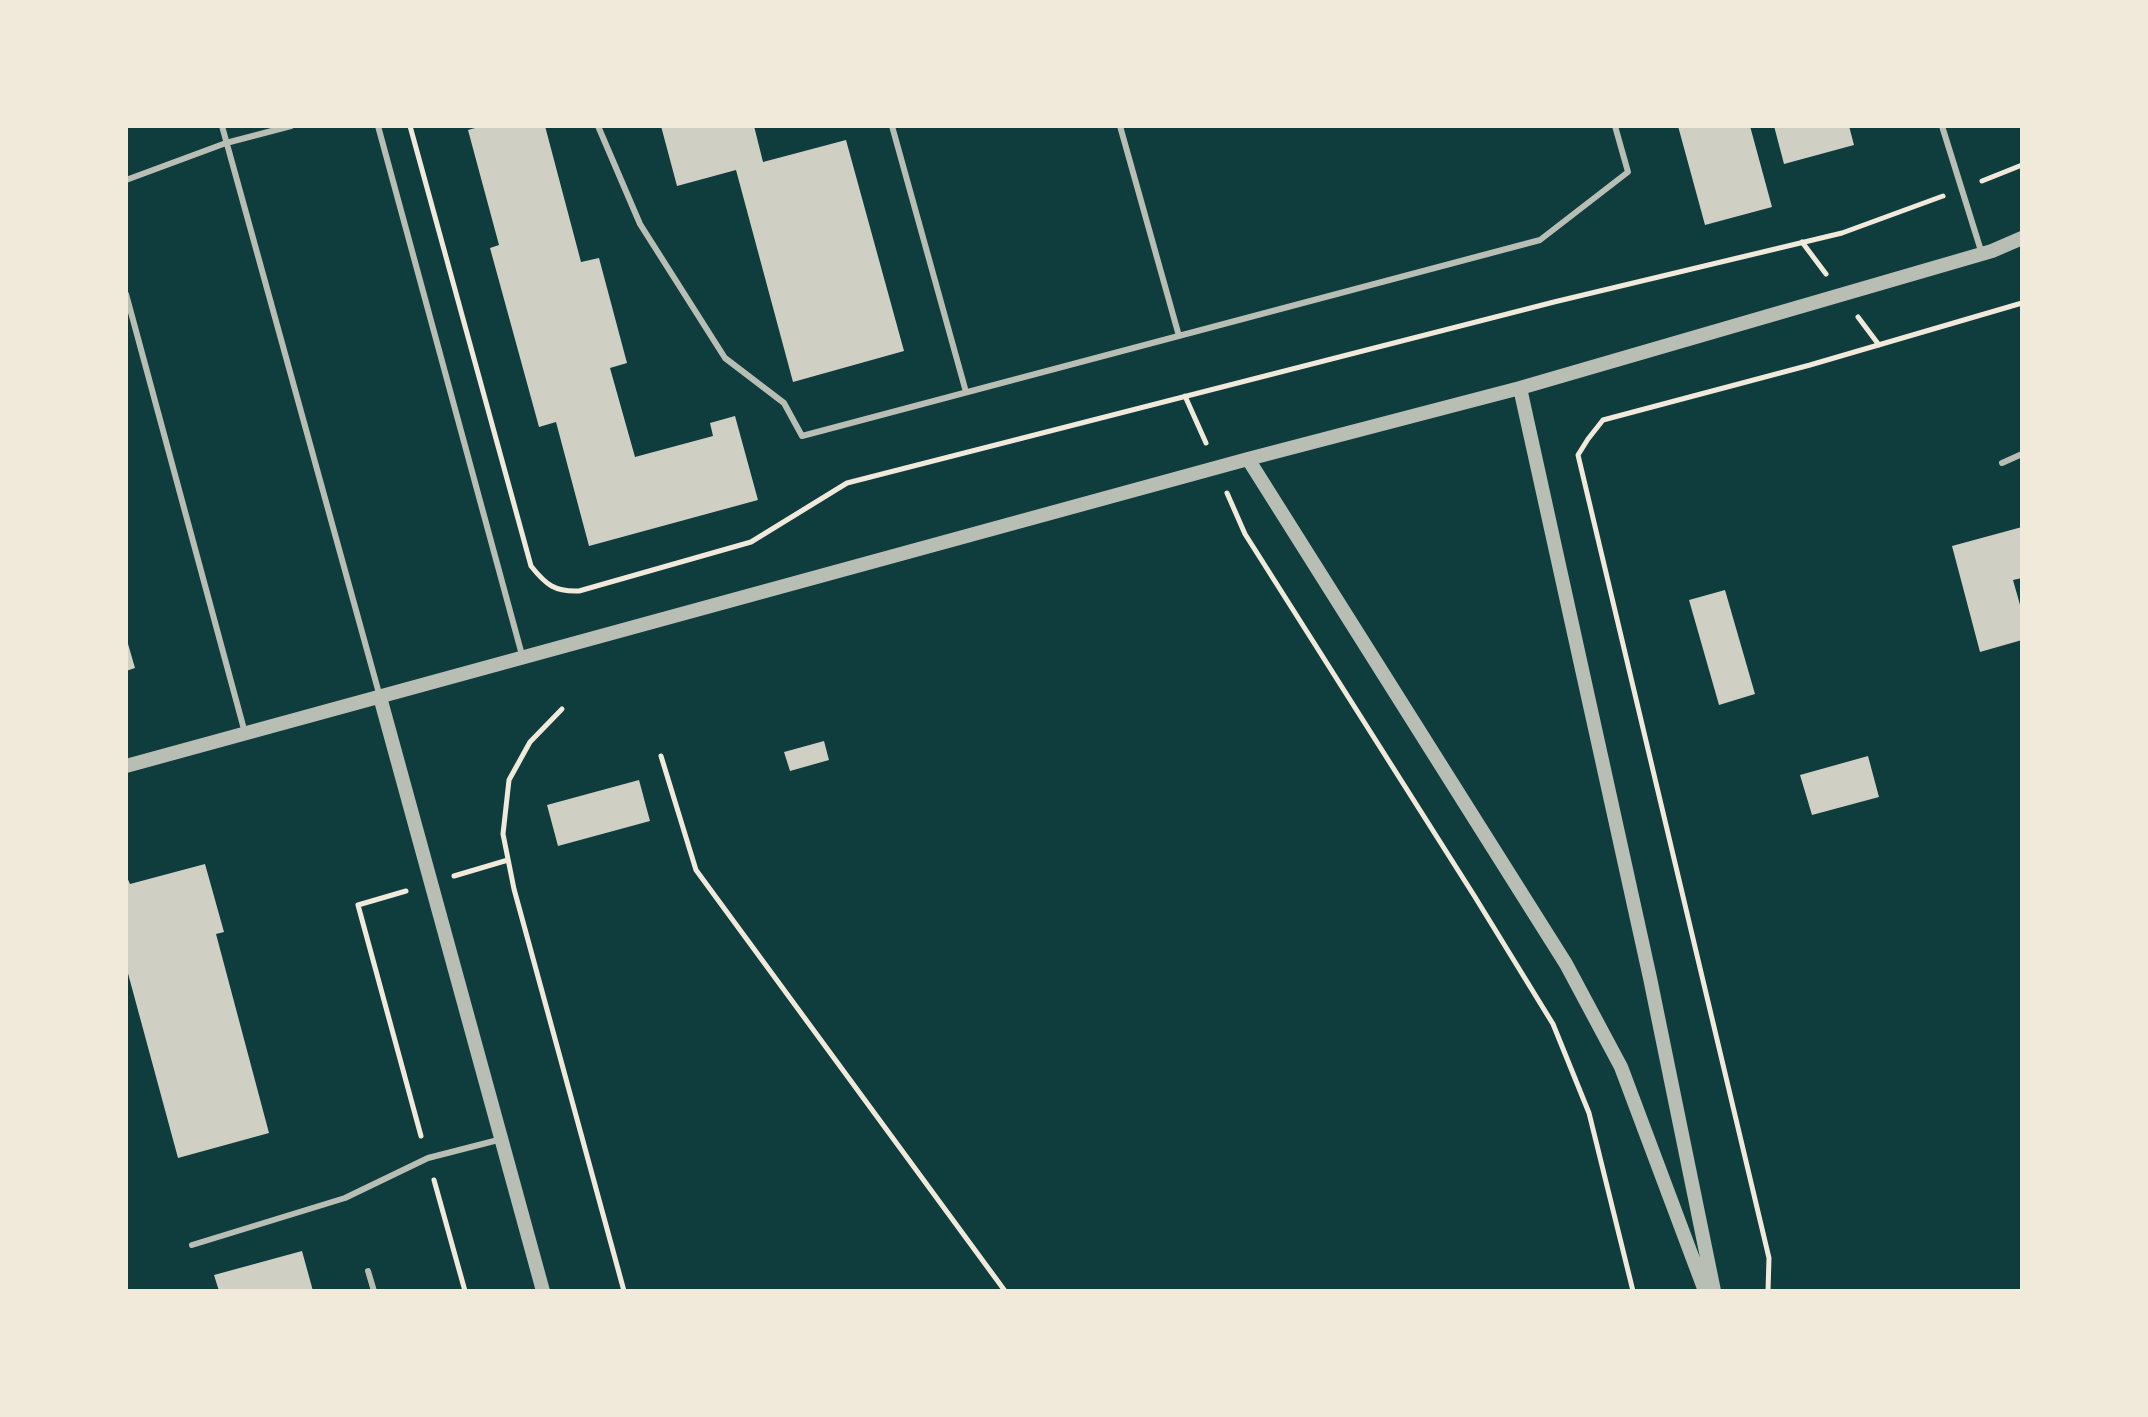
<!DOCTYPE html>
<html>
<head>
<meta charset="utf-8">
<style>
	body { margin:0 }
	#map { position:relative; width:2148px; height:1417px; overflow:hidden; background:#0f3d3e; font-family:Arial,sans-serif }
	canvas { display:block }
	.frame { position:absolute; inset:0; border:128px solid #f1e9da; pointer-events:none }
</style>
</head>
<body>
<div id="map">
<canvas width="2148" height="1417"></canvas>
<div class="frame"></div>
</div>
<script>
const g = document.querySelector('canvas').getContext('2d');
g.lineJoin = 'round';
function fillPath(path, color) { g.fillStyle = color; g.fill(path, 'evenodd'); }
function strokePath(path, color, width, dash) { g.strokeStyle = color; g.lineWidth = width; g.lineCap = dash ? 'butt' : 'round'; g.setLineDash(dash || []); g.stroke(path); }
const building = new Path2D(`
	M 482,126 L 545,126 L 581,262 L 599,258 L 627,363 L 610,368 L 635,457 L 713,436 L 710,423 L 735,416 L 758,500 L 589,546 L 556,422 L 539,427 L 490,248 L 499,245 L 468,130 Z
	M 661,126 L 754,126 L 763,162 L 846,140 L 904,351 L 793,382 L 736,170 L 677,186 Z
	M 1678,126 L 1750,126 L 1772,207 L 1705,225 Z
	M 1774,126 L 1849,126 L 1854,145 L 1784,164 Z
	M 2022,527 L 2022,578 L 2013,580 L 2022,612 L 2022,640 L 1980,652 L 1952,546 Z
	M 1725,590 L 1755,694 L 1719,705 L 1689,600 Z
	M 126,637 L 135,668 L 126,671 Z
	M 824,741 L 829,760 L 790,771 L 784,752 Z
	M 1868,756 L 1879,797 L 1812,815 L 1800,775 Z
	M 639,780 L 650,821 L 558,846 L 547,805 Z
	M 205,864 L 224,932 L 216,934 L 269,1133 L 178,1158 L 126,966 L 126,875 L 130,884 Z
	M 302,1251 L 313,1291 L 219,1291 L 214,1275 Z`);
const path = new Path2D(`
	M 410,126 L 531,566 C 546,585 555,592 579,591 L 751,542 L 847,483 L 1554,302 L 1842,233 L 1943,196
	M 1982,181 L 2022,165
	M 1802,242 L 1826,274
	M 1858,317 L 1879,345
	M 1185,396 L 1206,443
	M 1227,493 L 1245,534 L 1475,897 L 1553,1024 L 1589,1113 L 1633,1291
	M 562,709 L 530,742 L 509,780 L 503,834 L 514,889 L 624,1291
	M 661,756 L 696,870 L 1005,1291
	M 454,876 L 508,860
	M 406,891 L 358,905 L 421,1136
	M 434,1180 L 465,1291
	M 1768,1291 L 1769,1258 L 1578,455 L 1588,439 L 1603,420 L 1810,365 L 2022,303`);
const service = new Path2D(`
	M 222,126 L 380,697
	M 378,126 L 522,655
	M 598,126 L 640,224 L 725,358 L 784,403 L 802,436 L 1540,240 L 1628,172 L 1615,126
	M 892,126 L 966,392
	M 1120,126 L 1179,336
	M 1942,126 L 1982,254
	M 126,180 L 226,143 L 291,126
	M 126,294 L 245,733
	M 2002,463 L 2022,454
	M 192,1245 L 345,1198 L 428,1158 L 502,1139
	M 368,1271 L 374,1291`);
const tertiary = new Path2D(`
	M 1520,388 L 1650,978 L 1714,1291
	M 1248,459 L 1566,964 L 1621,1067 L 1705,1291
	M 380,697 L 543,1291
	M 126,766 L 1248,459 L 1520,388 L 1992,251 L 2022,238`);
fillPath(building, '#cfcfc3');
strokePath(path, '#f1e9da', 5);
strokePath(service, '#b8beb3', 6);
strokePath(tertiary, '#b8beb3', 14);
</script>
</body>
</html>
